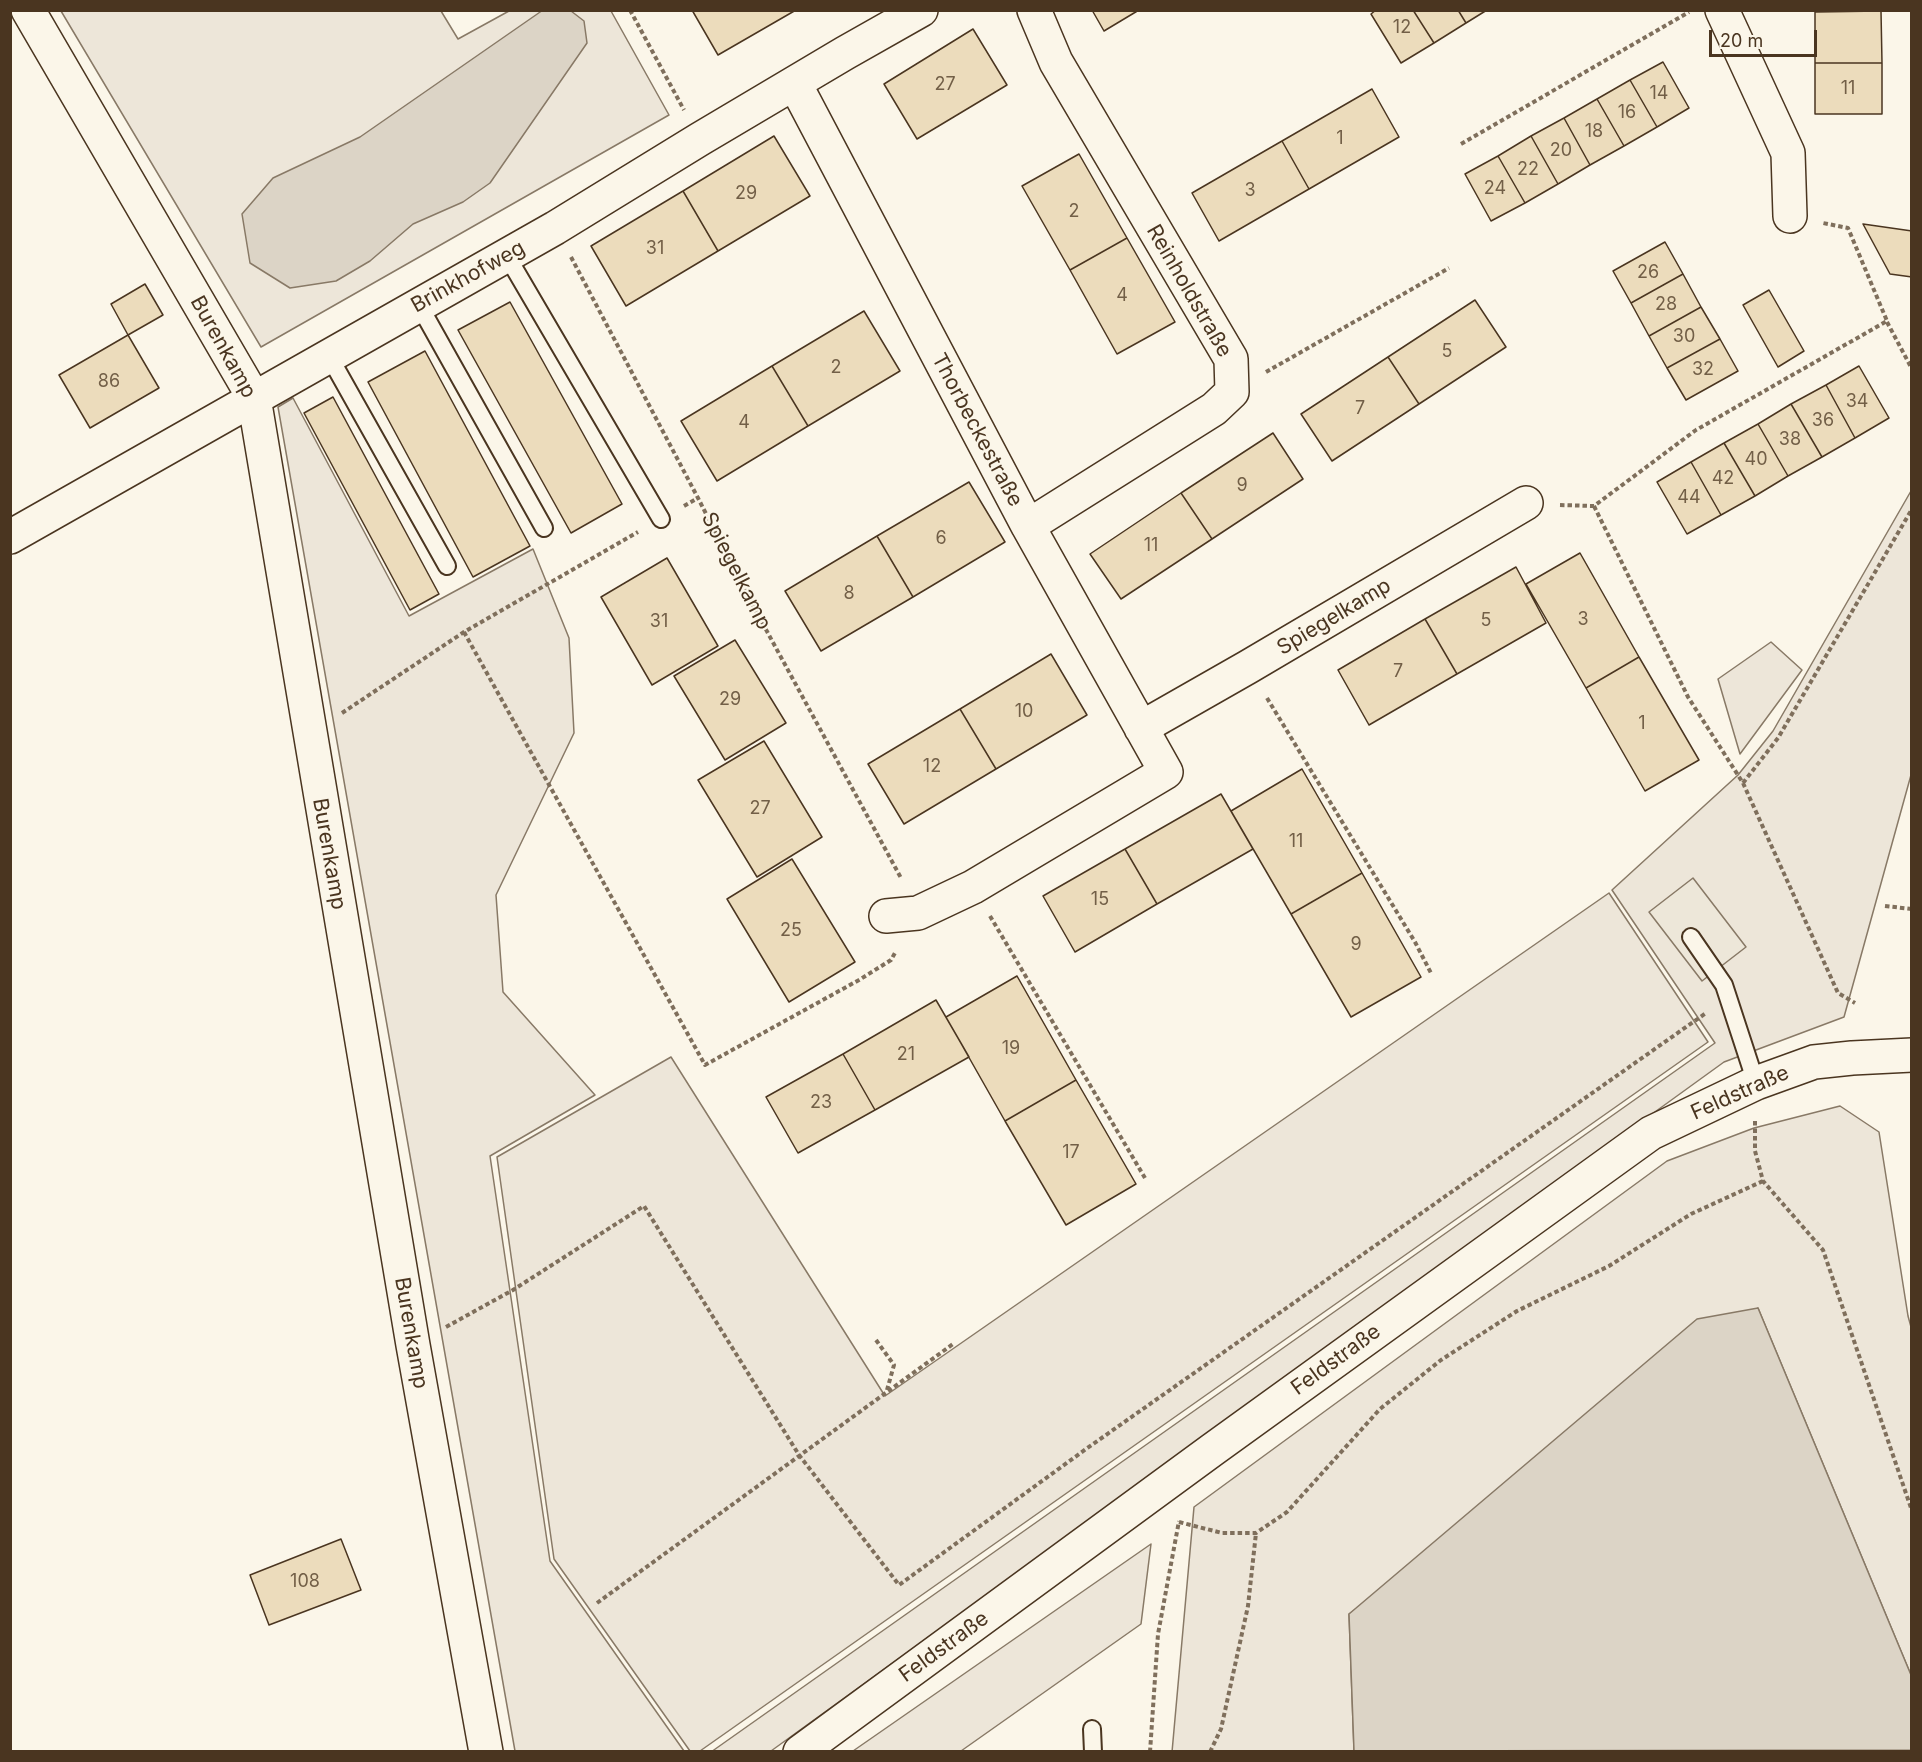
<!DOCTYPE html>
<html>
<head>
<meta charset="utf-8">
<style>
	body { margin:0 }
	#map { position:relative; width:1922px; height:1762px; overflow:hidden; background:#fbf6e9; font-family:Inter,sans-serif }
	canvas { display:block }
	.frame { position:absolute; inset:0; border:12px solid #4a3520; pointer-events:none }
	.scale { position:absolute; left:1709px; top:30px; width:108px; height:27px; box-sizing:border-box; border:3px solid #4a3520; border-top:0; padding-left:8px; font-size:18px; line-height:21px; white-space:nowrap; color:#4a3520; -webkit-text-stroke:4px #fbf6e9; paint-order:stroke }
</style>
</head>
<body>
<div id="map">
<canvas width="1922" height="1762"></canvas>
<div class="frame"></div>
<div class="scale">20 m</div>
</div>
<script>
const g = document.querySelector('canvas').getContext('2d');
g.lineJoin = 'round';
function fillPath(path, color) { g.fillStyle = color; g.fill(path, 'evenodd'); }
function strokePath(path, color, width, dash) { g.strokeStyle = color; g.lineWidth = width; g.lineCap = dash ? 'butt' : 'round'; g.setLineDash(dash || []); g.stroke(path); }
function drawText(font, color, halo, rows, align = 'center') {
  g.font = font + ' Inter,sans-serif'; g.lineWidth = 4.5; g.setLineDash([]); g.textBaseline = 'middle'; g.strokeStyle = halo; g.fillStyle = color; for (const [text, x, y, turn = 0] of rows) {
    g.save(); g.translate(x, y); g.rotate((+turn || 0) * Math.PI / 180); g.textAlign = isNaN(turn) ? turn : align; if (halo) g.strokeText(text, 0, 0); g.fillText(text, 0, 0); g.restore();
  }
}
const green = new Path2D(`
	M 61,11 L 441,11 L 458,39 L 509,11 L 611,11 L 669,115 L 261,347 Z
	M 293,398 L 409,616 L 533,549 L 569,638 L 574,733 L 496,895 L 503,992 L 595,1095 L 490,1156 L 550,1561 L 684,1751 L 515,1751 L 278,407 Z
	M 1911,491 L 1911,775 L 1844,1017 L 1724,1062 L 771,1751 L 711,1752 L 1715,1043 L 1612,890 L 1738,775 L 1773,731 Z
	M 1771,642 L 1802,670 L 1740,754 L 1718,679 Z
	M 1609,893 L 1708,1042 L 700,1751 L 690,1751 L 554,1559 L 497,1157 L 671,1057 L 885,1396 Z
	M 1840,1106 L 1879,1132 L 1908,1316 L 1911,1327 L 1911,1675 L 1758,1308 L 1349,1614 L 1354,1751 L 1172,1752 L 1194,1507 L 1667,1161 L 1754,1128 Z
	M 1151,1544 L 1141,1624 L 961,1751 L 853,1751 Z`);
const parking = new Path2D(`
	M 1693,878 L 1746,947 L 1702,981 L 1649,912 Z`);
const water = new Path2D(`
	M 543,10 L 571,11 L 584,21 L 587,43 L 490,183 L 463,202 L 413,224 L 370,261 L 336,281 L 290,288 L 250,263 L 242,214 L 273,178 L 360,137 Z
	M 1758,1308 L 1911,1675 L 1911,1750 L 1354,1751 L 1349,1614 L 1697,1319 Z`);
const building = new Path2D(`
	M 692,10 L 796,10 L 718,55 Z
	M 1092,10 L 1139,10 L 1104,31 Z
	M 1376,10 L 1413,10 L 1434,43 L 1401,63 L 1371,14 Z
	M 1413,10 L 1458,10 L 1466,23 L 1434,43 Z
	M 1458,10 L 1487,10 L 1466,23 Z
	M 1881,11 L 1882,63 L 1815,63 L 1815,12 Z
	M 973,29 L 1007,85 L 917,139 L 884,84 Z
	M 1663,62 L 1689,108 L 1657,127 L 1630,80 Z
	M 1815,63 L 1882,63 L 1882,114 L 1815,114 Z
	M 1630,80 L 1657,127 L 1624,146 L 1597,99 Z
	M 1372,89 L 1399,137 L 1309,189 L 1282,141 Z
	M 1597,99 L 1624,146 L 1590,165 L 1564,118 Z
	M 1564,118 L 1590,165 L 1558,184 L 1531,136 Z
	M 774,136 L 810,196 L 718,251 L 683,191 Z
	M 1531,136 L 1558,184 L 1525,203 L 1498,156 Z
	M 1282,141 L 1309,189 L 1219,241 L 1192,193 Z
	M 1079,154 L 1127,238 L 1070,270 L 1022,186 Z
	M 1498,156 L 1525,203 L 1491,221 L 1465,174 Z
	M 683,191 L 718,251 L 626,306 L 591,246 Z
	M 1863,224 L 1912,231 L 1912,277 L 1890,274 Z
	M 1127,238 L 1175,322 L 1117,354 L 1070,270 Z
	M 1665,242 L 1683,274 L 1631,303 L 1613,271 Z
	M 1683,274 L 1701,307 L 1649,336 L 1631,303 Z
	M 145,284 L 163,315 L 128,335 L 111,304 Z
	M 1769,290 L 1804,351 L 1778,367 L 1743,305 Z
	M 1475,300 L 1506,347 L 1419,404 L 1388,357 Z
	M 510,302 L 622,504 L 571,533 L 458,330 Z
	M 1701,307 L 1720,339 L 1667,368 L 1649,336 Z
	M 864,311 L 900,371 L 808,426 L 772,366 Z
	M 128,335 L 159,388 L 90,428 L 59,375 Z
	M 1720,339 L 1738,371 L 1686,400 L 1667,368 Z
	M 425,351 L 530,546 L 473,577 L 368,382 Z
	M 1388,357 L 1419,404 L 1332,461 L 1301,414 Z
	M 772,366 L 808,426 L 717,481 L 681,421 Z
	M 1859,366 L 1889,418 L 1855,438 L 1826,385 Z
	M 1826,385 L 1855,438 L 1822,457 L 1791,404 Z
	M 333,397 L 439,594 L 410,610 L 304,413 Z
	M 1791,404 L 1822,457 L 1788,476 L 1758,424 Z
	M 1758,424 L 1788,476 L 1755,496 L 1724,443 Z
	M 1273,433 L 1303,479 L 1212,539 L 1181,493 Z
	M 1724,443 L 1755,496 L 1721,515 L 1691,462 Z
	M 1691,462 L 1721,515 L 1687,534 L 1657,482 Z
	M 969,482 L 1005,542 L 913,597 L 877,536 Z
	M 1181,493 L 1212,539 L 1121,599 L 1090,554 Z
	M 877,536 L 913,597 L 821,651 L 785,591 Z
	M 1580,553 L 1639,657 L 1586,688 L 1526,584 Z
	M 667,558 L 718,646 L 652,685 L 601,597 Z
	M 1516,567 L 1546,623 L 1457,674 L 1425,619 Z
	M 1425,619 L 1457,674 L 1369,725 L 1338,670 Z
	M 735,640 L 786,723 L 725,760 L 674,676 Z
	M 1051,654 L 1087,715 L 996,769 L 960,709 Z
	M 1639,657 L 1699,760 L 1645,791 L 1586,688 Z
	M 960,709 L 996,769 L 904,824 L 868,764 Z
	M 764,741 L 822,837 L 757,877 L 698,780 Z
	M 1302,769 L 1362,873 L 1291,914 L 1231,811 Z
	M 1221,794 L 1253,849 L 1157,904 L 1125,849 Z
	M 1125,849 L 1157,904 L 1075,952 L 1043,896 Z
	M 792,859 L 855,962 L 789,1002 L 727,899 Z
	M 1362,873 L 1421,977 L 1351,1017 L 1291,914 Z
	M 1017,976 L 1076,1080 L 1005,1121 L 946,1017 Z
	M 936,1000 L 969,1057 L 875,1110 L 843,1054 Z
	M 843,1054 L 875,1110 L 798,1153 L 766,1097 Z
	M 1076,1080 L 1136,1184 L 1066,1225 L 1005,1121 Z
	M 341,1539 L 361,1590 L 269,1625 L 250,1575 Z`);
const path = new Path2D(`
	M 630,10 L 684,110
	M 1461,144 L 1689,12
	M 571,257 L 698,498 L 751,602 L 901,878
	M 1887,322 L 1912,369
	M 1266,372 L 1449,268
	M 1560,505 L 1594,506 L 1696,430 L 1887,321 L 1848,228 L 1823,223
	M 684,506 L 698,498
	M 1594,506 L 1688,697 L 1743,783 L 1838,993 L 1855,1003
	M 464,632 L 705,1065 L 859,980 L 891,960 L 896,951
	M 1267,698 L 1415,942 L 1432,975
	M 342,713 L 464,632 L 638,532
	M 1743,783 L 1778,738 L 1912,509
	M 1885,906 L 1912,909
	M 990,916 L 1145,1178
	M 1755,1121 L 1755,1151 L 1763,1181 L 1823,1250 L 1912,1511
	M 446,1327 L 513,1290 L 644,1206 L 799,1455 L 899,1585 L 1086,1449 L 1706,1013
	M 876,1340 L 894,1365 L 887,1390
	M 1179,1522 L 1222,1533 L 1256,1533 L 1287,1512 L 1380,1409 L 1441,1360 L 1517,1311 L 1609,1266 L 1691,1214 L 1763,1181
	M 597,1603 L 953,1344
	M 1150,1752 L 1158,1634 L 1179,1521
	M 1210,1752 L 1221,1729 L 1248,1606 L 1256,1533`);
const lane = new Path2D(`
	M 507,256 L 661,519
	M 419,305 L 544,528
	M 329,356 L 447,566
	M 1691,937 L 1724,985 L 1756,1083
	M 1092,1729 L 1093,1752`);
const street = new Path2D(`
	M 28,10 L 254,398 L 413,1345 L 486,1752
	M 1722,10 L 1788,153 L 1790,216
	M 795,84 L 1028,526 L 1166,772 L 973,887 L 918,913 L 886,916
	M 1028,526 L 1214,409 L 1232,392 L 1231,359 L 1056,62 L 1034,10
	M 10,537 L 555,228 L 700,139 L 845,53 L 921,10
	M 1141,728 L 1248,667 L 1526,503
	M 800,1752 L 1212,1450 L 1651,1133 L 1756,1083 L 1814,1062 L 1852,1058 L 1912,1055`);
const numberNames = [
	["12",1402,28],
	["27",945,85],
	["11",1848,89],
	["14",1659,94],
	["16",1627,113],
	["18",1594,132],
	["1",1340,139],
	["20",1561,151],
	["22",1528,170],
	["24",1495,189],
	["3",1250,191],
	["29",746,194],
	["2",1074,212],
	["31",655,249],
	["26",1648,273],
	["4",1122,296],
	["28",1666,305],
	["30",1684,337],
	["5",1447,352],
	["2",836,368],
	["32",1703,370],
	["86",109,382],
	["34",1857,402],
	["7",1360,409],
	["36",1823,421],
	["4",744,423],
	["38",1790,440],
	["40",1756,460],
	["42",1723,479],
	["9",1242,486],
	["44",1689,498],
	["6",941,539],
	["11",1151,546],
	["8",849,594],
	["3",1583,620],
	["5",1486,621],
	["31",659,622],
	["7",1398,672],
	["29",730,700],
	["10",1024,712],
	["1",1642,724],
	["12",932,767],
	["27",760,809],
	["11",1296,842],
	["15",1100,900],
	["25",791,931],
	["9",1356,945],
	["19",1011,1049],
	["21",906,1055],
	["23",821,1103],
	["17",1071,1153],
	["108",305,1582]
];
const streetNames = [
	["Brinkhofweg",468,277,-29],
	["Reinholdstraße",1189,291,60],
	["Burenkamp",223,347,61],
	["Thorbeckestraße",977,430,62],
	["Spiegelkamp",736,571,63],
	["Spiegelkamp",1334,617,-31],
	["Burenkamp",329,854,80],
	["Feldstraße",1740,1093,-24],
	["Burenkamp",411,1333,80],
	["Feldstraße",1336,1360,-36],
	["Feldstraße",944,1647,-36]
];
fillPath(green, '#ede6d9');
strokePath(green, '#887966', 1.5);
fillPath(parking, '#ede7d9');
strokePath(parking, '#887966', 1.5);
fillPath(water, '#dcd4c6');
strokePath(water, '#887966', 1.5);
fillPath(building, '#ecdcbc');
strokePath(building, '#4a3520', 1.5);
strokePath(lane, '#4a3520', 20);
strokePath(street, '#4a3520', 36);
strokePath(path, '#7f6f5c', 4, [4.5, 3]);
strokePath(lane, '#fbf6e9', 16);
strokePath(street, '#fbf6e9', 33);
drawText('18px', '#725f47', null, numberNames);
drawText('21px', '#4a3520', '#fbf6e9', streetNames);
</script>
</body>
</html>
